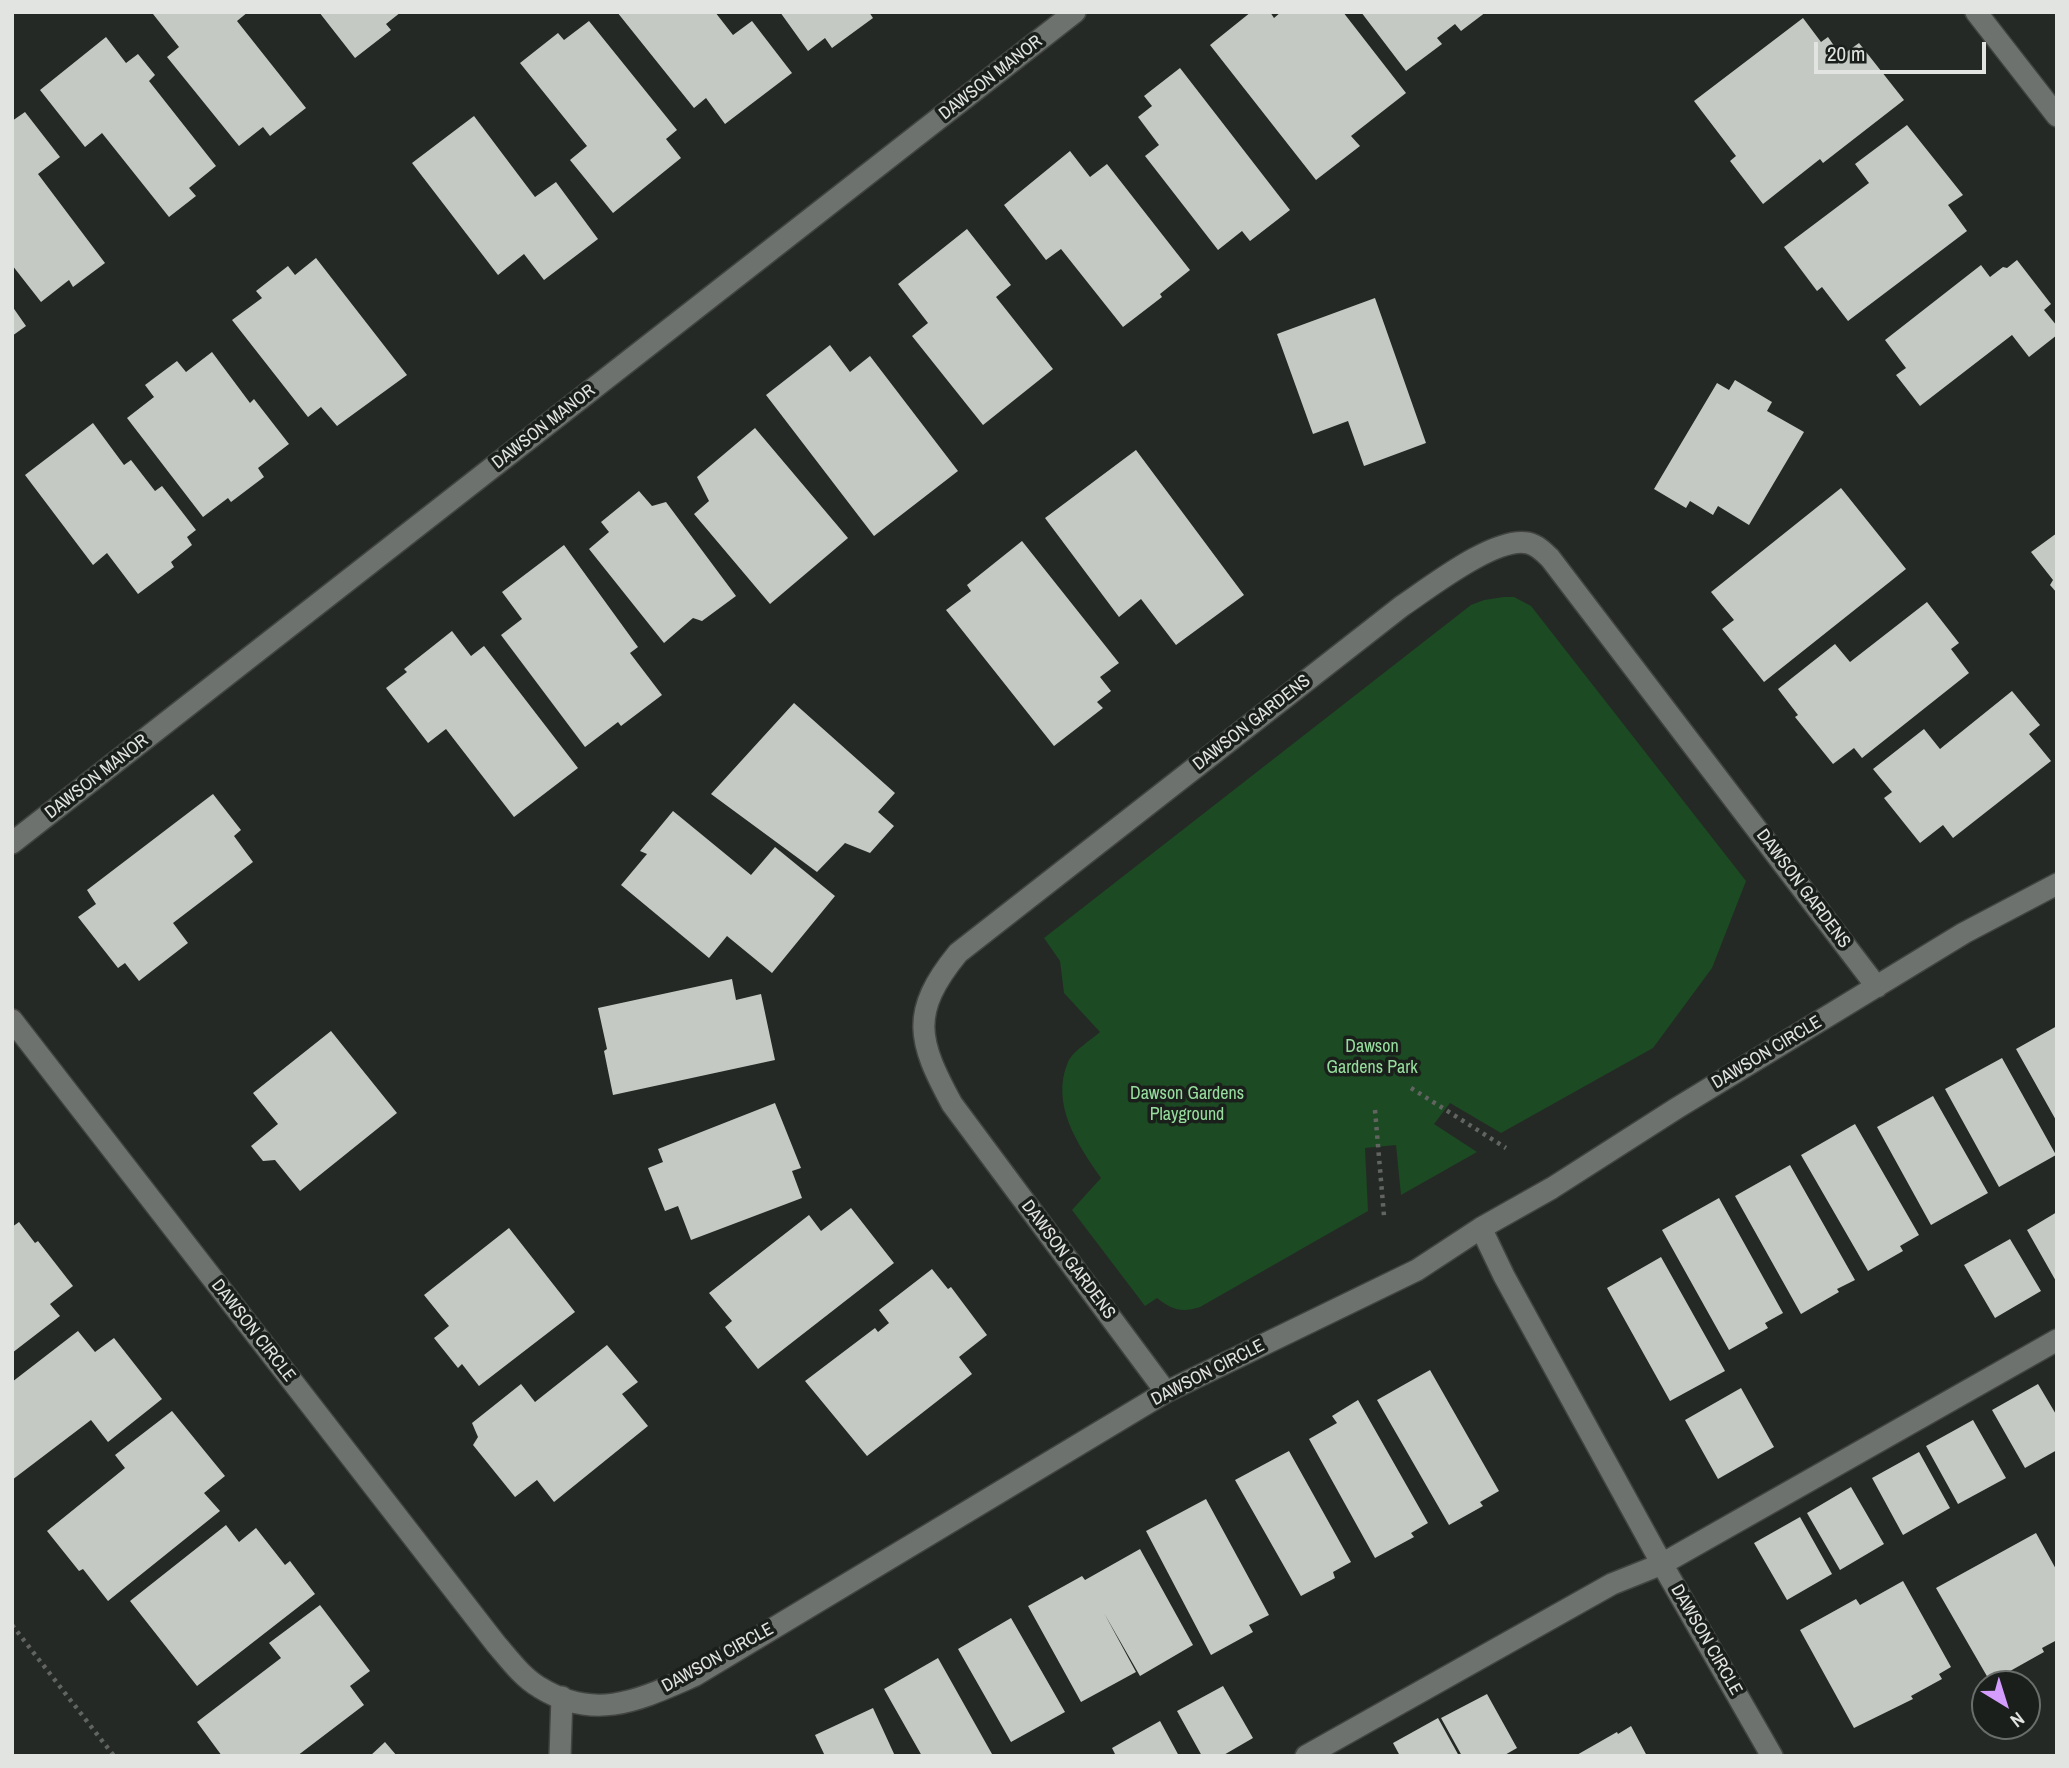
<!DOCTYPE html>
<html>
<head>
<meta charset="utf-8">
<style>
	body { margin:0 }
	#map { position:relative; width:2069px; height:1768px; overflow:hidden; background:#252925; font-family:"Archivo Narrow",sans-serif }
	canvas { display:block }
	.frame { position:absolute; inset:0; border:14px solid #e1e4e1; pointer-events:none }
	.north { position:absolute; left:1971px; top:1670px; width:70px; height:70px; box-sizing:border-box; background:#1b1f1c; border:2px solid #6a6e6b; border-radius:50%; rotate:142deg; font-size:19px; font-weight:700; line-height:28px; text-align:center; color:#e1e4e1 }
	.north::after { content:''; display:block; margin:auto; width:24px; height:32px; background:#d39cfd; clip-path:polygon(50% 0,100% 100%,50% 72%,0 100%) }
	.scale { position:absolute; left:1814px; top:42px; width:172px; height:32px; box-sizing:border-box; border:4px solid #e1e4e1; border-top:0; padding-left:9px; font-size:21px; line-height:24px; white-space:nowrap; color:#e1e4e1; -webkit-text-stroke:5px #1b1f1c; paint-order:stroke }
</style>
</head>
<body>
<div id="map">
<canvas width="2069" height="1768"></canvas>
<div class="frame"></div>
<div class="north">N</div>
<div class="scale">20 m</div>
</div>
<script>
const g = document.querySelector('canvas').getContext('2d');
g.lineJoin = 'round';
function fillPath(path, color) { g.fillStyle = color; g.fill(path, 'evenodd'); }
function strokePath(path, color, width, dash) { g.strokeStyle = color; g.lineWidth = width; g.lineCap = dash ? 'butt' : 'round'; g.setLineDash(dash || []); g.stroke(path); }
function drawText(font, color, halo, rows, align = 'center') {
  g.font = font + ' "Archivo Narrow",sans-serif'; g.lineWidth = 7; g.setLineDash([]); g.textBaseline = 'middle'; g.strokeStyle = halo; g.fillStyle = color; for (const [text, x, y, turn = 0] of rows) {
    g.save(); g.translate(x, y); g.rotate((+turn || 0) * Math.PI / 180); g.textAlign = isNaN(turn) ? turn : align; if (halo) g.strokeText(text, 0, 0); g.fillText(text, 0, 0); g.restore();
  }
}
const green = new Path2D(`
	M 1504,597 L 1514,597 L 1531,606 L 1746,881 L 1712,968 L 1653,1048 L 1501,1133 L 1450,1103 L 1434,1124 L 1477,1152 L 1401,1195 L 1396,1145 L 1365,1148 L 1368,1211 L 1200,1307 C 1182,1313 1172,1310 1157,1298 L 1145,1306 L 1072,1210 L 1101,1178 C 1078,1145 1050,1104 1068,1062 C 1073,1051 1091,1040 1100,1032 L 1064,993 L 1060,961 L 1044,938 L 1471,605 L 1484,600 Z`);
const building = new Path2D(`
	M 155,12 L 248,12 L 237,21 L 306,108 L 270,136 L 263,127 L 239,146 L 167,57 L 179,47 L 153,14 Z
	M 319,12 L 401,12 L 386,24 L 391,30 L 355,58 Z
	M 617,12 L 715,12 L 733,35 L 752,21 L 792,73 L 725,124 L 706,98 L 694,108 Z
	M 780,12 L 869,12 L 873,18 L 832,48 L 825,38 L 808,51 Z
	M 1251,12 L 1270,12 L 1274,18 L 1281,12 L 1343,12 L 1406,93 L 1351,136 L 1360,146 L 1316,180 L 1210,45 Z
	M 1361,12 L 1486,12 L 1461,31 L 1455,24 L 1437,38 L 1442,44 L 1406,71 Z
	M 1803,18 L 1821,42 L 1828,37 L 1841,56 L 1859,43 L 1904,100 L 1823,163 L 1820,159 L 1763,204 L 1730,161 L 1736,156 L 1694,101 Z
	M 589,21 L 677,130 L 666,139 L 681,158 L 613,213 L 570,160 L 587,146 L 520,63 L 558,33 L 564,40 Z
	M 106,37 L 126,63 L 138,54 L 155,75 L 149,81 L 216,166 L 189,188 L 196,196 L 169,217 L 102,133 L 85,147 L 40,90 Z
	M 1180,68 L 1290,210 L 1250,241 L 1242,231 L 1218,250 L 1145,156 L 1159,145 L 1138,117 L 1152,106 L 1144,96 Z
	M 25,112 L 60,157 L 38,174 L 105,263 L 73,287 L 69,280 L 41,302 L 12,265 L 12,121 Z
	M 474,116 L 535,197 L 556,182 L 598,239 L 544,280 L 524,254 L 498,275 L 412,163 Z
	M 1907,125 L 1963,195 L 1948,205 L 1967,231 L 1848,321 L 1822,287 L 1817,291 L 1784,247 L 1869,183 L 1855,164 Z
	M 1070,151 L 1090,177 L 1107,164 L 1190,270 L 1160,294 L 1162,297 L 1123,327 L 1061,249 L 1046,260 L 1004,205 Z
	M 967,229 L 1011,285 L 996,297 L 1053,369 L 983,425 L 912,336 L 928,323 L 898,284 Z
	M 316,258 L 407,375 L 337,426 L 321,407 L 308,417 L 232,320 L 262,298 L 256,291 L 288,266 L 295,275 Z
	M 2017,260 L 2051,304 L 2044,310 L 2057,326 L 2057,335 L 2029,357 L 2012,335 L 1920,406 L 1896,375 L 1906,368 L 1885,340 L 1981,265 L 1990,277 L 2003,267 L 2007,268 Z
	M 1375,298 L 1426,443 L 1364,466 L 1348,421 L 1313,434 L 1277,334 Z
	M 12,306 L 26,326 L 12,336 Z
	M 830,345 L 850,372 L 870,356 L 958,471 L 874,536 L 766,395 Z
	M 212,352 L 250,403 L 254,399 L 289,444 L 258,468 L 264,477 L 231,502 L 228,498 L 203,517 L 127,418 L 154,397 L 145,385 L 177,361 L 186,372 Z
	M 1735,380 L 1772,402 L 1767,411 L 1804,432 L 1749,525 L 1718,506 L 1713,515 L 1690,501 L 1686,508 L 1654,489 L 1717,383 L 1729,390 Z
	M 93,423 L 124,465 L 131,460 L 155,491 L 162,486 L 196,530 L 187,537 L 192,545 L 171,562 L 174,567 L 138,594 L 107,553 L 93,565 L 25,475 Z
	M 755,428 L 848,538 L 770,604 L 694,514 L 709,501 L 697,477 Z
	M 1136,450 L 1244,595 L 1176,645 L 1141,599 L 1119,617 L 1045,518 Z
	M 1841,488 L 1906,569 L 1764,682 L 1722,629 L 1734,620 L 1711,592 Z
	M 639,491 L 652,506 L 666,502 L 736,596 L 702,621 L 693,618 L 664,643 L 589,549 L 609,532 L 601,522 Z
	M 2057,533 L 2057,593 L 2050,585 L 2053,580 L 2031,552 Z
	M 1022,541 L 1119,663 L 1100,677 L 1111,691 L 1097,702 L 1103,708 L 1054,746 L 946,610 L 971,591 L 967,585 Z
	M 564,545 L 638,647 L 630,653 L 662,695 L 621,726 L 618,722 L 585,747 L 501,635 L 522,619 L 502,592 Z
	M 1927,602 L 1959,643 L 1951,649 L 1969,673 L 1862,758 L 1854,748 L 1833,764 L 1795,717 L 1798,715 L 1778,689 L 1835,644 L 1850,662 Z
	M 452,631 L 471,656 L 484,646 L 578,768 L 514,817 L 446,729 L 428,743 L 386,688 L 407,672 L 404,669 Z
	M 2012,691 L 2040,725 L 2029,734 L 2051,761 L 1953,838 L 1943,825 L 1920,843 L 1884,798 L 1892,792 L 1873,769 L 1924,729 L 1940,749 Z
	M 794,703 L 895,793 L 878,812 L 894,826 L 870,853 L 845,843 L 817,872 L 711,794 Z
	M 213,794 L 241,830 L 234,836 L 253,862 L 173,923 L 188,943 L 139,981 L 125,963 L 118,968 L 78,917 L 96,904 L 87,890 Z
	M 673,811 L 751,875 L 775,847 L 835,896 L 772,973 L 727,936 L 709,958 L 621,885 L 647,854 L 640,851 Z
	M 732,979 L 736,1000 L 761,994 L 775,1060 L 613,1095 L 604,1051 L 607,1049 L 598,1008 Z
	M 2057,1026 L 2057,1122 L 2016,1049 Z
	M 331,1031 L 397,1113 L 300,1191 L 275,1160 L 263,1161 L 251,1146 L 278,1124 L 253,1093 Z
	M 2002,1058 L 2056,1155 L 1999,1187 L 1945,1089 Z
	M 1933,1096 L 1988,1193 L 1931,1225 L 1877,1127 Z
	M 775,1103 L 801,1168 L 792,1171 L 802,1198 L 691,1240 L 678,1206 L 665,1211 L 648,1168 L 663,1162 L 658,1149 Z
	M 1855,1124 L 1919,1235 L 1900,1246 L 1903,1251 L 1868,1271 L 1801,1155 Z
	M 1790,1165 L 1855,1280 L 1837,1289 L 1839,1292 L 1801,1314 L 1735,1196 Z
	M 1719,1198 L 1783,1313 L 1765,1323 L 1768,1328 L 1729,1350 L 1662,1230 Z
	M 851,1208 L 894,1263 L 758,1369 L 725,1327 L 732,1321 L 709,1293 L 809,1215 L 821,1231 Z
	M 2057,1212 L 2057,1283 L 2027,1230 Z
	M 19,1222 L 35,1243 L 38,1241 L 73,1286 L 50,1304 L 60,1316 L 12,1353 L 12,1227 Z
	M 509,1228 L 575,1312 L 479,1386 L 462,1364 L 458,1368 L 434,1338 L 449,1326 L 424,1295 Z
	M 2010,1239 L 2041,1291 L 1995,1318 L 1964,1265 Z
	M 1661,1257 L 1725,1371 L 1670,1401 L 1607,1288 Z
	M 932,1269 L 948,1289 L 951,1287 L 987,1335 L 959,1357 L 972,1374 L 867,1456 L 805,1381 L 875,1328 L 878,1332 L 889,1323 L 879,1310 Z
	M 78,1331 L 95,1352 L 114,1338 L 162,1399 L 108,1442 L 91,1420 L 12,1480 L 12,1382 Z
	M 607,1345 L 638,1382 L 622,1394 L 648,1426 L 554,1502 L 537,1480 L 515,1497 L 473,1445 L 478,1437 L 472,1423 L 521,1384 L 535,1402 Z
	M 1430,1370 L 1499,1491 L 1480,1502 L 1483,1506 L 1449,1525 L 1377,1400 Z
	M 2038,1384 L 2057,1416 L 2057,1450 L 2025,1468 L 1992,1410 Z
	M 1741,1388 L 1774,1447 L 1718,1479 L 1685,1420 Z
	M 1358,1400 L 1428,1523 L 1411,1533 L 1414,1537 L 1375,1558 L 1309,1439 L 1337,1423 L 1332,1416 Z
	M 172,1411 L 225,1476 L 204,1493 L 220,1511 L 108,1601 L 83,1569 L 79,1571 L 47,1531 L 125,1468 L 115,1455 Z
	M 1973,1420 L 2006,1478 L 1958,1504 L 1926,1446 Z
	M 1289,1451 L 1351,1562 L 1333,1572 L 1335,1578 L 1301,1596 L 1235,1480 Z
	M 1919,1452 L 1950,1508 L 1903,1535 L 1872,1478 Z
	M 1851,1487 L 1884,1544 L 1840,1570 L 1807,1513 Z
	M 1206,1499 L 1269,1615 L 1249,1625 L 1253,1632 L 1211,1655 L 1146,1531 Z
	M 1800,1517 L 1832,1574 L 1787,1600 L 1754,1543 Z
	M 226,1525 L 239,1542 L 256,1528 L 285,1565 L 290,1561 L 315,1594 L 197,1686 L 130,1601 Z
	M 2036,1533 L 2057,1571 L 2057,1640 L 2042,1648 L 2044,1652 L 2003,1675 L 2001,1671 L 1988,1678 L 1936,1588 Z
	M 1140,1549 L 1193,1645 L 1140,1676 L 1104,1613 L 1136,1672 L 1081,1702 L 1028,1606 L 1082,1576 L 1085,1580 Z
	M 1903,1581 L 1951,1667 L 1939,1674 L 1942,1679 L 1911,1696 L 1913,1699 L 1854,1728 L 1800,1630 L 1856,1599 L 1860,1605 Z
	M 320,1605 L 370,1671 L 350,1686 L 364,1705 L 297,1756 L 222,1756 L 197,1722 L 281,1658 L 269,1643 Z
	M 1011,1618 L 1065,1712 L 1011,1742 L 958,1649 Z
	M 938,1658 L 992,1754 L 990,1756 L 922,1756 L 884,1689 Z
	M 1223,1686 L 1253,1738 L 1222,1756 L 1202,1756 L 1177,1711 Z
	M 1487,1694 L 1517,1748 L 1503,1756 L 1462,1756 L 1441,1718 Z
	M 873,1708 L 895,1756 L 825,1756 L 815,1735 Z
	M 1438,1718 L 1459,1756 L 1400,1756 L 1393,1743 Z
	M 1160,1721 L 1179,1756 L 1116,1756 L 1112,1748 Z
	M 1631,1726 L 1647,1756 L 1575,1756 L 1617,1732 L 1618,1734 Z
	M 385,1742 L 397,1756 L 370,1756 Z`);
const path = new Path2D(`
	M 1411,1088 L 1506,1148
	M 1375,1110 L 1384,1216
	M 12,1625 L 114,1756`);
const minor = new Path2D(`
	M 1976,12 L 2057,116
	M 12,843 L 1075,12
	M 12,1020 L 496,1644 C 509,1659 522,1677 539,1687 C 595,1722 639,1700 694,1676 L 1166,1392 L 1417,1270 L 1481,1228 L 1552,1188 L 1677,1108 L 1964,933 L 2057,884
	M 1481,1228 L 1504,1276 L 1662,1564 L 1772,1756
	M 1166,1392 L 952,1104 C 918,1041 909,1013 958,953 L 1402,606 C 1429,588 1495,536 1528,543 C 1537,545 1544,552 1550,558 L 1877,987
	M 560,1756 L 562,1697
	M 1306,1756 L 1612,1584 L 1662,1564 L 2057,1340`);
const streetNames = [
	["DAWSON MANOR",991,78,-38],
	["DAWSON MANOR",544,427,-38],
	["DAWSON GARDENS",1252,723,-38],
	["DAWSON MANOR",97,777,-38],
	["DAWSON GARDENS",1803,889,53],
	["DAWSON CIRCLE",1767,1053,-31],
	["DAWSON GARDENS",1068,1260,53],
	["DAWSON CIRCLE",253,1331,52],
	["DAWSON CIRCLE",1208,1373,-27],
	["DAWSON CIRCLE",1706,1640,60],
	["DAWSON CIRCLE",718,1658,-29]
];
const parkNames = [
	["Dawson",1372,1047],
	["Gardens Park",1372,1068],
	["Dawson Gardens",1187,1094],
	["Playground",1187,1115]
];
fillPath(green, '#1c4a23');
fillPath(building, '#c4c9c4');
strokePath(minor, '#414441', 24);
strokePath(path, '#616461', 4.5, [3.5, 5]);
strokePath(minor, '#6d726e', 21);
drawText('18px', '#e1e4e1', '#1b1f1c', streetNames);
drawText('18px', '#96dd9d', '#1b1f1c', parkNames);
</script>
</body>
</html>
